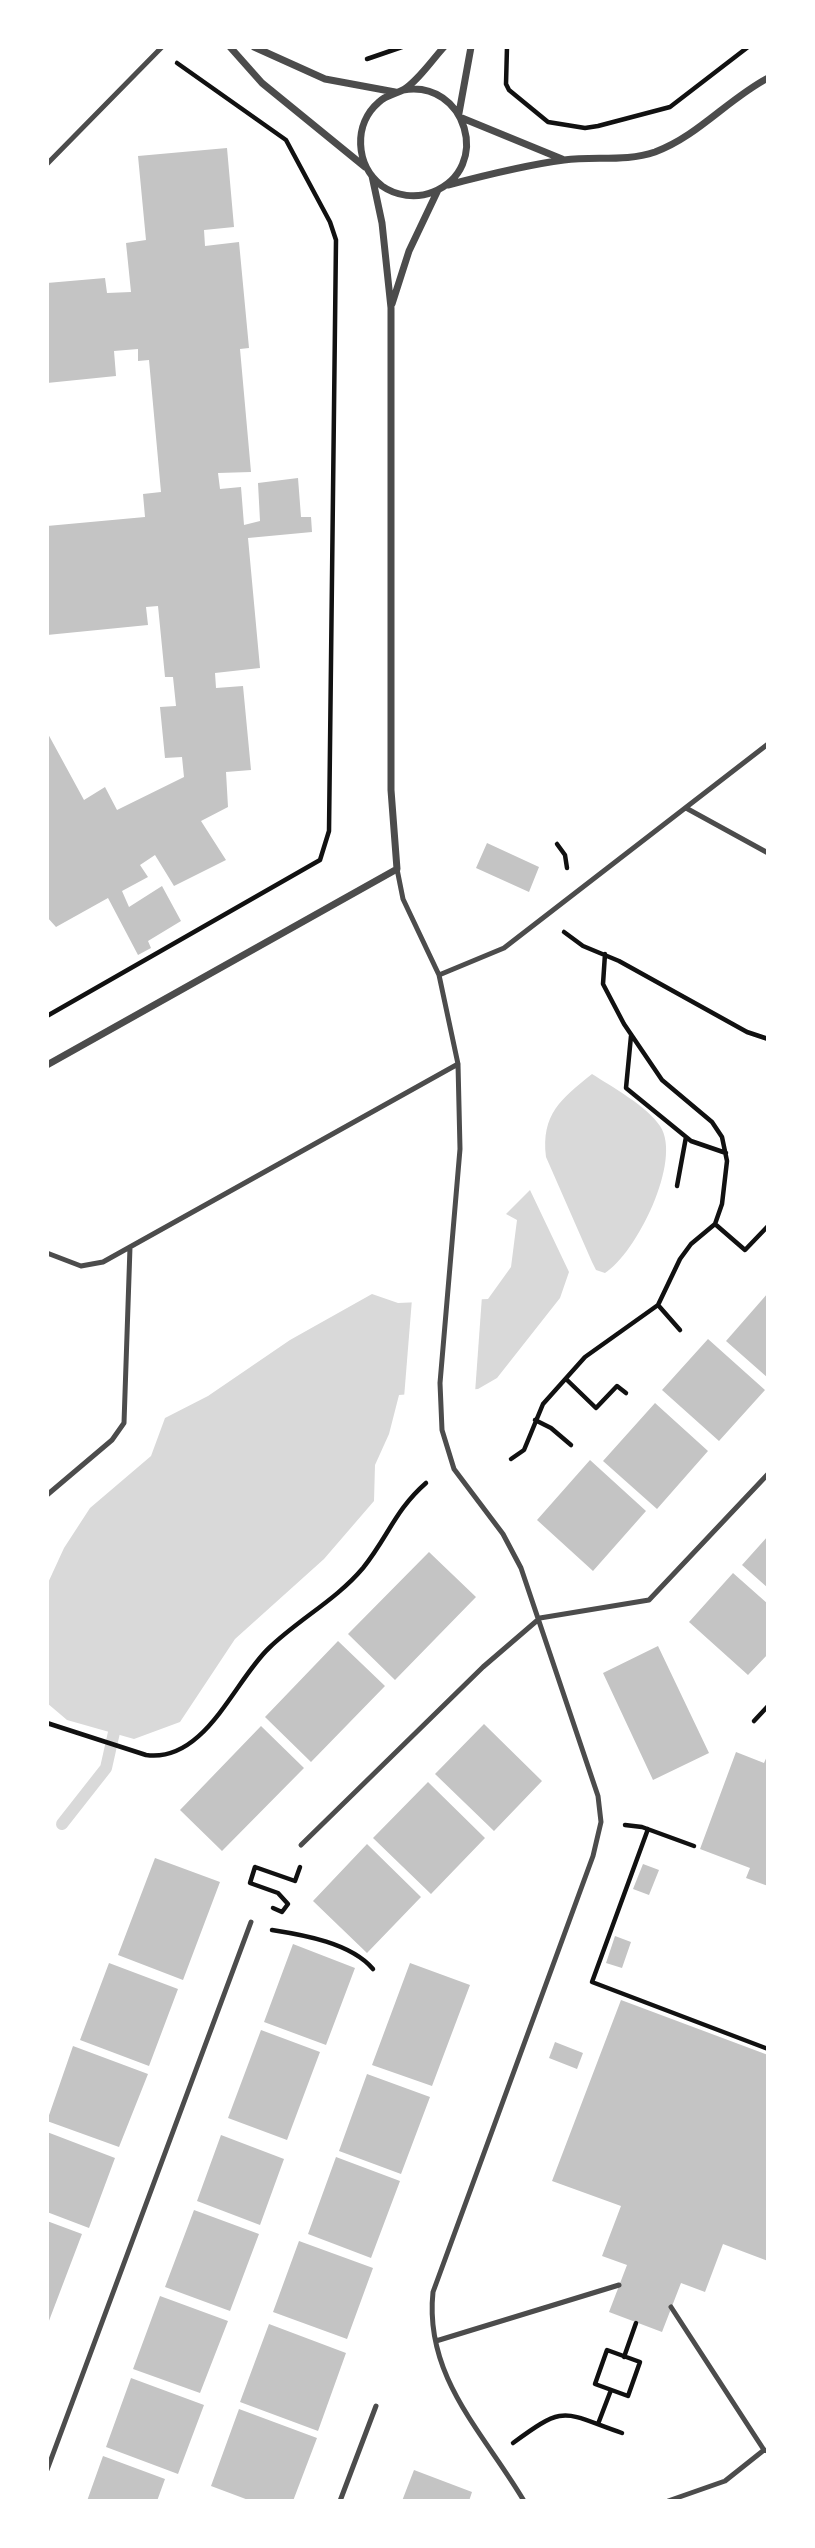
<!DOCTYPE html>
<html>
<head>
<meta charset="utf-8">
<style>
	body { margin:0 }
	#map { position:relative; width:815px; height:2548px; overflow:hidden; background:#fff; font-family:"Fira Sans",sans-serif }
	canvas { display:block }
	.frame { position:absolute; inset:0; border:49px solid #fff; pointer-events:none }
</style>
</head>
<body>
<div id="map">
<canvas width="815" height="2548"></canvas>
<div class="frame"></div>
</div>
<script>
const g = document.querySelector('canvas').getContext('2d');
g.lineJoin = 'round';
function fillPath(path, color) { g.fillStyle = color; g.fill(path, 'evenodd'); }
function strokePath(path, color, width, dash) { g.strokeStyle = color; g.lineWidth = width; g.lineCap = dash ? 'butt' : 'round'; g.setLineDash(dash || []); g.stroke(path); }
const water = new Path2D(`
	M 592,1074 C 611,1086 648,1107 660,1126 C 683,1160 636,1254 605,1273 L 596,1270 L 592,1262 L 546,1157 C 541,1114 561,1099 592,1074 Z
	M 530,1190 L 569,1272 L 560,1298 L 497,1378 L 478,1389 L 399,1395 L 389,1434 L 375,1465 L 374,1501 L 324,1559 L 235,1639 L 180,1722 L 134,1739 L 67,1720 L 47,1703 L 47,1585 L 64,1548 L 90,1508 L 151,1456 L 165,1418 L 208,1396 L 290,1340 L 372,1294 L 398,1303 L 488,1299 L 511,1267 L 517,1220 L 506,1214 Z`);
const pier = new Path2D(`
	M 482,1296 L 475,1393 L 404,1398 L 412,1299 Z`);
const stream = new Path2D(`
	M 62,1824 L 106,1768 L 117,1719`);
const building = new Path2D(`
	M 227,148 L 234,227 L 204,230 L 205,246 L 239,242 L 249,348 L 240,349 L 251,472 L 218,473 L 220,489 L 241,487 L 244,525 L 260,521 L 258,483 L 298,478 L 301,517 L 311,517 L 312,532 L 248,538 L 260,668 L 215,673 L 216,688 L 243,686 L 251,770 L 226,772 L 228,807 L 201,821 L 226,860 L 174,886 L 155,855 L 140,865 L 148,877 L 122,891 L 129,907 L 162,886 L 181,921 L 148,941 L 151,948 L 138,955 L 108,898 L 56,927 L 47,917 L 47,732 L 84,800 L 105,787 L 117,810 L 184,777 L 182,757 L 165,758 L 160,707 L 176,706 L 173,677 L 165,677 L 158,606 L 146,607 L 148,625 L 47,635 L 47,526 L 145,517 L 143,494 L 161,492 L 149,360 L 138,361 L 138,349 L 114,351 L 116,376 L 47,383 L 47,283 L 105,278 L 107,293 L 131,292 L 126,243 L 146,240 L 138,156 Z
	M 487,843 L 539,867 L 529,892 L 476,868 Z
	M 768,1293 L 768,1378 L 726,1341 Z
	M 708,1339 L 765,1390 L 719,1441 L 662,1390 Z
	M 655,1403 L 708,1451 L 657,1509 L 603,1461 Z
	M 590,1460 L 646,1511 L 593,1571 L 537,1520 Z
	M 768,1536 L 768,1588 L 742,1565 Z
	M 429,1552 L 476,1597 L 395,1680 L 348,1634 Z
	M 733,1573 L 768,1604 L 768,1654 L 748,1675 L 689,1622 Z
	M 338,1641 L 385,1686 L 311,1762 L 265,1717 Z
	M 658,1646 L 709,1753 L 653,1780 L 603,1673 Z
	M 484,1724 L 542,1781 L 494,1831 L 435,1774 Z
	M 261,1726 L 304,1768 L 222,1851 L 180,1810 Z
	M 736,1752 L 764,1763 L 768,1754 L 768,1886 L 746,1878 L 750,1868 L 700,1849 Z
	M 428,1782 L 485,1838 L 431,1894 L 373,1838 Z
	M 367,1844 L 421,1897 L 367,1953 L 313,1901 Z
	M 155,1858 L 220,1882 L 183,1980 L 118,1955 Z
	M 643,1864 L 659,1870 L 649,1895 L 633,1889 Z
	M 615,1936 L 631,1942 L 622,1968 L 606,1963 Z
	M 293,1944 L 355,1968 L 326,2045 L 264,2022 Z
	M 109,1963 L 178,1989 L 149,2066 L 80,2040 Z
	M 410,1963 L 470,1985 L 432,2086 L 372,2065 Z
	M 621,2000 L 768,2055 L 768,2261 L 723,2244 L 705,2292 L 681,2283 L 662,2332 L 609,2312 L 627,2265 L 602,2256 L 621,2206 L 552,2181 Z
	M 261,2030 L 320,2052 L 287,2140 L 228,2118 Z
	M 555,2042 L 583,2053 L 577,2069 L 549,2058 Z
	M 73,2046 L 148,2074 L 119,2147 L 47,2121 Z
	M 367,2074 L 430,2097 L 401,2174 L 339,2151 Z
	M 47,2132 L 115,2158 L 89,2228 L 47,2212 Z
	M 221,2135 L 284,2159 L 260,2225 L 197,2201 Z
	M 336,2157 L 400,2181 L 371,2258 L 308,2234 Z
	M 194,2210 L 259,2234 L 230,2311 L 165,2287 Z
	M 47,2221 L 82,2234 L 47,2326 Z
	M 299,2241 L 373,2268 L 347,2339 L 273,2312 Z
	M 160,2296 L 228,2321 L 200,2393 L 133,2369 Z
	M 269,2324 L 346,2353 L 318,2431 L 240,2402 Z
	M 131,2378 L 204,2405 L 178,2474 L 106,2447 Z
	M 239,2409 L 317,2438 L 293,2501 L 251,2501 L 211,2486 Z
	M 103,2456 L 165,2479 L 157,2501 L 87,2501 Z
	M 414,2470 L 472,2492 L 469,2501 L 402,2501 Z`);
const path = new Path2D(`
	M 507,47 L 506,84 L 509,90 L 548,122 L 585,128 L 598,126 L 670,107 L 748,47
	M 367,59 L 402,47
	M 557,844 L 565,855 L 567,868
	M 564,932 L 583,946 L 619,961 L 747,1032 L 768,1039
	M 47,1016 L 320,860 L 329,831 L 336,240 L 330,222 L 286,140 L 177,63
	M 631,1036 L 626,1088 L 691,1141 L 726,1153
	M 677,1186 L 686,1137
	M 715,1224 L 745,1250 L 768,1226
	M 658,1305 L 680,1330
	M 566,1379 L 596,1408 L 617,1386 L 626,1393
	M 535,1420 L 551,1428 L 571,1445
	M 511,1459 L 524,1450 L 543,1404 L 585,1357 L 658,1305 L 680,1259 L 691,1244 L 715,1224 L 722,1204 L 727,1161 L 722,1137 L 712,1122 L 662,1080 L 624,1024 L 603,984 L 605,954
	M 754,1721 L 768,1706
	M 47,1723 L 146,1755 C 205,1763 234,1681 269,1648 C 299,1619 336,1600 363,1568 C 388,1537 395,1510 426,1483
	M 625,1825 L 642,1827 L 694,1846
	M 648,1829 L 592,1982 L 768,2049
	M 273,1908 L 282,1912 L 288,1904 L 278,1893 L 250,1883 L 255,1867 L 295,1881 L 300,1867
	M 272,1930 C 304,1935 351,1943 373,1969
	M 607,2350 L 640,2362 L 628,2396 L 595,2384 Z
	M 624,2357 L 636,2323
	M 598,2424 L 611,2390
	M 513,2443 C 566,2404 562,2412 622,2433`);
const service = new Path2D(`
	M 47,164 L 162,47
	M 686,808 L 768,853
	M 397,869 L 403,899 L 439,975 L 458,1064 L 460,1149 L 440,1383 L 442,1430 L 454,1469 L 503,1534 L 521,1568 L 598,1796 L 601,1822 L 593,1856 L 433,2292 C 424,2377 484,2433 524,2501
	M 439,975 L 504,948 L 768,744
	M 47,1253 L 81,1266 L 103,1262 L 458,1064
	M 47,1495 L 112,1440 L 124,1423 L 130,1247
	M 301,1845 L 483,1667 L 540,1618 L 649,1600 L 768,1474
	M 671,2307 L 764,2450 L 768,2451
	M 436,2341 L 619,2285
	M 47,2470 L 251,1922
	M 340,2501 L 376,2406
	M 668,2501 L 725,2481 L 764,2450`);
const minor = new Path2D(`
	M 230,47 L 262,83 L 365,167
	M 254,47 L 325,79 L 395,92
	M 403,90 C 466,79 493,168 433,192 C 416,199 396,196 382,186 C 355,165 353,124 379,102 C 386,95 395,94 403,90 C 418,81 432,60 444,47
	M 459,113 L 471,47
	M 462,118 L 562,159
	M 448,185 C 486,175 525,165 564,160 C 595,156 626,162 655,152 C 698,136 728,99 768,78
	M 392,304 L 409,251 L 438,190
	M 47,1065 L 397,869 L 391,790 L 391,308 L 382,223 L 372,176`);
fillPath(water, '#d9d9d9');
fillPath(pier, '#fff');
strokePath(stream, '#d9d9d9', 12);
fillPath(building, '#c4c4c4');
strokePath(path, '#111', 4.5);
strokePath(service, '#4c4c4c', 5);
strokePath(minor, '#4c4c4c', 7);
</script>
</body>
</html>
